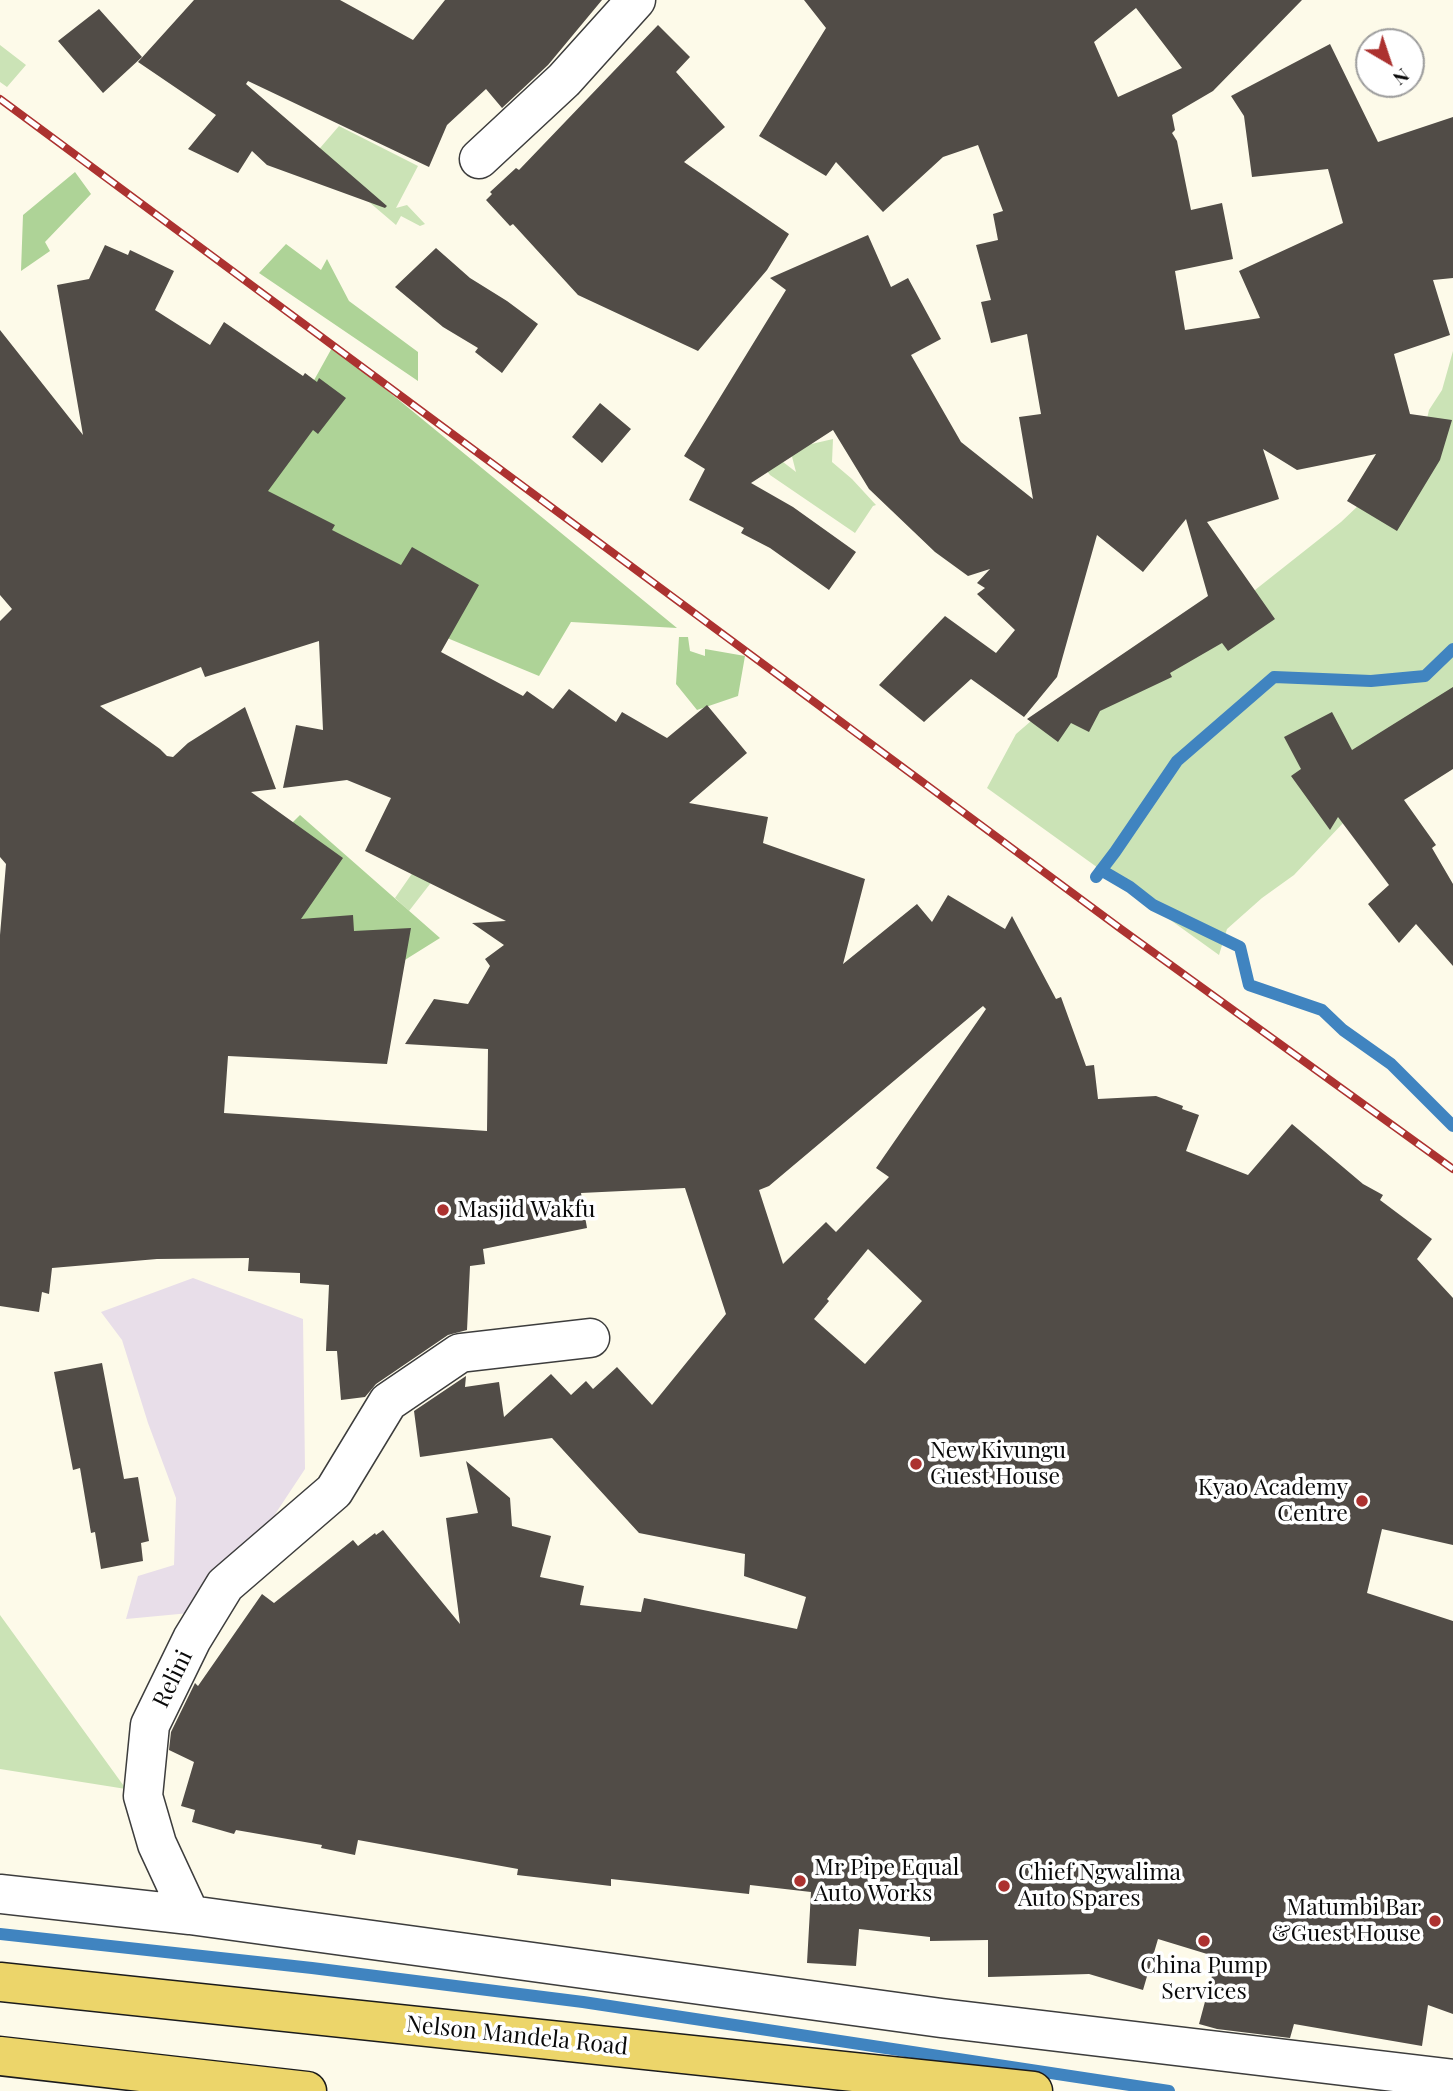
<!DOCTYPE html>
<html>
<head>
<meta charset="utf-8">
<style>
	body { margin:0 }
	#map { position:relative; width:1453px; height:2091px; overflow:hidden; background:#fdfae9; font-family:"Playfair Display",serif }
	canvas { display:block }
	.north { position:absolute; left:1355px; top:28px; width:70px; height:70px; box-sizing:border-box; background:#fff; border:2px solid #9d9d9d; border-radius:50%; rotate:141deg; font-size:19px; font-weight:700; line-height:28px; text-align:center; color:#0a0a0a }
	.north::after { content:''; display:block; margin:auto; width:24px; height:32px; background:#ac3230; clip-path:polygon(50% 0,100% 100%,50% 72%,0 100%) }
</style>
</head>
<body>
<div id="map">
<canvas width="1453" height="2091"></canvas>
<div class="north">N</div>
</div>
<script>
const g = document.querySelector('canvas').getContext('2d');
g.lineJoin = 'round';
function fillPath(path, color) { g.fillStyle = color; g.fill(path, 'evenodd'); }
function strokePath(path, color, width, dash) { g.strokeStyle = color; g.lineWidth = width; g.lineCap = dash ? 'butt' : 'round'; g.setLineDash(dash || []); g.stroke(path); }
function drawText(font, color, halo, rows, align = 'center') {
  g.font = font + ' "Playfair Display",serif'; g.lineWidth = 7; g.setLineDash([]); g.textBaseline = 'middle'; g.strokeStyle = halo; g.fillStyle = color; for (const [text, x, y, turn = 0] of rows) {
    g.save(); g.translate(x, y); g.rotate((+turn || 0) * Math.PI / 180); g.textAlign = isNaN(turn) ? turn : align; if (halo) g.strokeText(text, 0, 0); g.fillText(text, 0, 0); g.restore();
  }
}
const industrial = new Path2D(`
	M 193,1278 L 303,1319 L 305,1469 L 211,1611 L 126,1619 L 138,1576 L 174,1565 L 176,1498 L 148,1423 L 122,1340 L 101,1312 Z`);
const green = new Path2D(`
	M 0,45 L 26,65 L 7,87 L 0,82 Z
	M 339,126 L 418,166 L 396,208 L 407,205 L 425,224 L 420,226 L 401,216 L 396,225 L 314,155 Z
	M 1453,351 L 1453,749 L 1344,822 L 1294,875 L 1262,898 L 1227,929 L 1219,955 L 987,788 L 1016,734 L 1031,721 L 1212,624 L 1341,522 L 1360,504 L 1424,432 L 1429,410 L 1442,390 Z
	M 833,439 L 832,462 L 852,479 L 876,505 L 873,506 L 855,533 L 770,475 L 750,449 L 774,455 L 796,472 L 790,449 Z
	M 471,789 L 485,813 L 409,911 L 395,898 Z
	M 0,1615 L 126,1789 L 0,1769 Z`);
const forest = new Path2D(`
	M 75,172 L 91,194 L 45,242 L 50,251 L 21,271 L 23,215 Z
	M 286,244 L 321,270 L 327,259 L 349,301 L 418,352 L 418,381 L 259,273 Z
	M 333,346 L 677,628 L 571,622 L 539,676 L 452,640 L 302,573 L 280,629 L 257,456 L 283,436 Z
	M 679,637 L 688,637 L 690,651 L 705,656 L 705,649 L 745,656 L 738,696 L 697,710 L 676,684 Z
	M 300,815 L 440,938 L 376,978 L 297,980 L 256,859 Z`);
const stream = new Path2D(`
	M 1101,870 L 1130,887 L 1153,905 L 1240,947 L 1249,985 L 1322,1010 L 1343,1030 L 1391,1064 L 1453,1126
	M 1096,877 L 1115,852 L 1177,761 L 1274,677 L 1371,681 L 1425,676 L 1453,649
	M 0,1934 L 312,1968 L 583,2002 L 1169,2091`);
const building = new Path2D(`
	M 194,0 L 340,0 L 413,40 L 445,0 L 602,0 L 548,65 L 502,108 L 486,89 L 447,125 L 429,167 L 248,81 L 246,84 L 387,206 L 385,208 L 267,165 L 252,151 L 238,173 L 188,149 L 216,115 L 138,62 Z
	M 804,0 L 1302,0 L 1213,91 L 1172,115 L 1175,130 L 1172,133 L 1177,141 L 1191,210 L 1222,203 L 1233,259 L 1175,271 L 1185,330 L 1260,318 L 1239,271 L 1343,223 L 1328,169 L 1252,177 L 1244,116 L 1231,96 L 1330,44 L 1378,142 L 1453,117 L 1453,278 L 1433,280 L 1450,335 L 1394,354 L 1410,414 L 1452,420 L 1440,460 L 1397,531 L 1347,501 L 1376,454 L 1297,470 L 1263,449 L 1279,499 L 1207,522 L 1275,619 L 1228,651 L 1222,643 L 1170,673 L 1172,677 L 1100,711 L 1089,732 L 1071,723 L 1058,742 L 1027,719 L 1208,596 L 1186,519 L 1143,572 L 1097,535 L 1057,677 L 1024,717 L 971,679 L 924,722 L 879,685 L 945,616 L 996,653 L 1015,630 L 977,594 L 985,588 L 977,583 L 990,569 L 968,576 L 935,552 L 869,489 L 833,430 L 751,483 L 793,507 L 856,552 L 829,590 L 770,548 L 741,533 L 744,528 L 689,500 L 705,469 L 684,456 L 786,290 L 770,278 L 868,235 L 891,287 L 908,278 L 941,339 L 911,355 L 961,442 L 1033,499 L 1019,417 L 1041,414 L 1027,334 L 991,343 L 981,302 L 991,300 L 976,245 L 998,240 L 993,214 L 1003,211 L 978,145 L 943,157 L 883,212 L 836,162 L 826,176 L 759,136 L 826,28 ZM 1136,8 L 1182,68 L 1118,97 L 1094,42 Z
	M 99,9 L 142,57 L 103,93 L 58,41 Z
	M 658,25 L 690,57 L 676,72 L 725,127 L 684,162 L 789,234 L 767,270 L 698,351 L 578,295 L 513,224 L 510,226 L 486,200 L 492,194 L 490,192 L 516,168 L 519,170 Z
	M 105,245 L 128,255 L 130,250 L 174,271 L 155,310 L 210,345 L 224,322 L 303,376 L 305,373 L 317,382 L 319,378 L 346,398 L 318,434 L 313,430 L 268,491 L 335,525 L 332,530 L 401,565 L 412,547 L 479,585 L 441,652 L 523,696 L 527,691 L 553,709 L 569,689 L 616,722 L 622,712 L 667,738 L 707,705 L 747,753 L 689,803 L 768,817 L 763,843 L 865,879 L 843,964 L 917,904 L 932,922 L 948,895 L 1005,929 L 1012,916 L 1056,999 L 1061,997 L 1086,1066 L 1094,1065 L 1098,1099 L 1156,1096 L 1183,1106 L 1182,1109 L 1199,1115 L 1186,1151 L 1248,1175 L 1292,1124 L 1363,1184 L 1383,1195 L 1380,1200 L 1432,1239 L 1417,1259 L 1453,1298 L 1453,1545 L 1382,1529 L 1367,1593 L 1453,1621 L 1453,2014 L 1428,2005 L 1422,2046 L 1294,2024 L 1290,2038 L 1217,2029 L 1199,2024 L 1217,1957 L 1158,1939 L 1143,1990 L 1089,1974 L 988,1977 L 988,1940 L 930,1941 L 930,1937 L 859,1929 L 856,1966 L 807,1963 L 811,1892 L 750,1885 L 749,1894 L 611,1879 L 611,1886 L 517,1875 L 518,1869 L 358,1840 L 355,1855 L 321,1848 L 322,1845 L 236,1830 L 234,1834 L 192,1822 L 195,1810 L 181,1806 L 194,1762 L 169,1750 L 171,1732 L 195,1683 L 198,1686 L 262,1594 L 274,1603 L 353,1540 L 358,1546 L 375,1533 L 376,1535 L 383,1530 L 460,1624 L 446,1518 L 478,1513 L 466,1461 L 510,1498 L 512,1526 L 551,1536 L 540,1577 L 584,1586 L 580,1605 L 641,1612 L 644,1598 L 797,1629 L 806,1597 L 744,1576 L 745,1554 L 639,1533 L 552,1438 L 420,1457 L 414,1411 L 466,1376 L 465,1387 L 499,1382 L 504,1417 L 551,1374 L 571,1395 L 586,1381 L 593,1389 L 617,1367 L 652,1405 L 726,1314 L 685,1188 L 581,1193 L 587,1228 L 483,1249 L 485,1264 L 470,1266 L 467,1330 L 448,1335 L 376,1384 L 365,1397 L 341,1400 L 337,1351 L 326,1351 L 329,1285 L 300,1283 L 300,1273 L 248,1271 L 249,1258 L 157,1259 L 52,1268 L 49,1294 L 42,1292 L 39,1312 L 0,1306 L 0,935 L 6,864 L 0,857 L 0,621 L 12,609 L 0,595 L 0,330 L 83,435 L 57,285 L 89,279 ZM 319,641 L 323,730 L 296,725 L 283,788 L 347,780 L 391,798 L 365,851 L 506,921 L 472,923 L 504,945 L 485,959 L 490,966 L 468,1004 L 434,999 L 405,1044 L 488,1049 L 487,1131 L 224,1113 L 228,1056 L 387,1064 L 411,928 L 354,931 L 353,915 L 301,919 L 343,858 L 251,792 L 276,789 L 245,707 L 188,743 L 173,757 L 167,756 L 160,749 L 100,706 L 201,667 L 205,677 ZM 983,1006 L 986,1009 L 876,1168 L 889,1177 L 836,1232 L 826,1222 L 783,1264 L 759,1190 L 769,1186 ZM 868,1249 L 922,1301 L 865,1364 L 814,1319 L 829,1301 L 827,1299 Z
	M 436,248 L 470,278 L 507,301 L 538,324 L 502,373 L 475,352 L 478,348 L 443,327 L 395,287 Z
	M 600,403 L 631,429 L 602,463 L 572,437 Z
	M 1453,687 L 1453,769 L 1404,800 L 1436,845 L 1432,848 L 1453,884 L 1453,966 L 1416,924 L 1399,943 L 1368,904 L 1389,885 L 1338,817 L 1330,830 L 1291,776 L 1301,769 L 1284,737 L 1332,712 L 1352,750 Z
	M 102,1363 L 124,1479 L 138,1477 L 149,1541 L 141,1543 L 143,1561 L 101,1569 L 95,1532 L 91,1533 L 80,1468 L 73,1470 L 54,1372 Z`);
const minor = new Path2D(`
	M 479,159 L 564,80 L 636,0
	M 0,1894 L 190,1915 L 941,2018 L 1453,2079
	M 190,1915 L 157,1844 L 143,1796 L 150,1725 L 192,1639 L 225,1585 L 334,1491 L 388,1402 L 460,1353 L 590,1338`);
const major = new Path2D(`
	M 0,1982 L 1033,2091
	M 0,2056 L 307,2091`);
const rail = new Path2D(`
	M 0,99 L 1121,929 L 1453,1169`);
const markers = [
	[443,1210,7,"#ac3230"],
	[916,1464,7,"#ac3230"],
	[1362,1501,7,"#ac3230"],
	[800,1881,7,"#ac3230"],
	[1004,1886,7,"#ac3230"],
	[1435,1921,7,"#ac3230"],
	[1204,1941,7,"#ac3230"]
];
const poiNames = [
	["Masjid Wakfu",457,1210],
	["New Kivungu",930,1451],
	["Guest House",930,1477],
	["Kyao Academy",1348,1488,"right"],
	["Centre",1348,1514,"right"],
	["Mr Pipe Equal",814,1868],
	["Auto Works",814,1894],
	["Chief Ngwalima",1018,1873],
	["Auto Spares",1018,1899],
	["Matumbi Bar",1421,1908,"right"],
	["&Guest House",1421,1934,"right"],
	["China Pump",1204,1966,"center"],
	["Services",1204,1992,"center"]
];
const streetNames = [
	["Relini",173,1679,-64],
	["Nelson Mandela Road",517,2036,6]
];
fillPath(industrial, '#e8dee9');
fillPath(green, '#cbe3b6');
fillPath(forest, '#aed397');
strokePath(stream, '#4084c0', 12);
fillPath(building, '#514c47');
strokePath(minor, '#3d3d3d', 41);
strokePath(major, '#1b1b1b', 41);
strokePath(minor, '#fff', 38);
strokePath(major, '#ecd56a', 38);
strokePath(rail, '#ac3230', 8);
strokePath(rail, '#fff', 5, [16]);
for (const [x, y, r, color] of markers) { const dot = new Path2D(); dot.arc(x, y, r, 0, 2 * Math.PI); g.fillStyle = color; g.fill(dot); strokePath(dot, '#fff', 2.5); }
drawText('23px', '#0a0a0a', '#fff', poiNames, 'left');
drawText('23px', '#0a0a0a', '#fff', streetNames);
</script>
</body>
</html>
